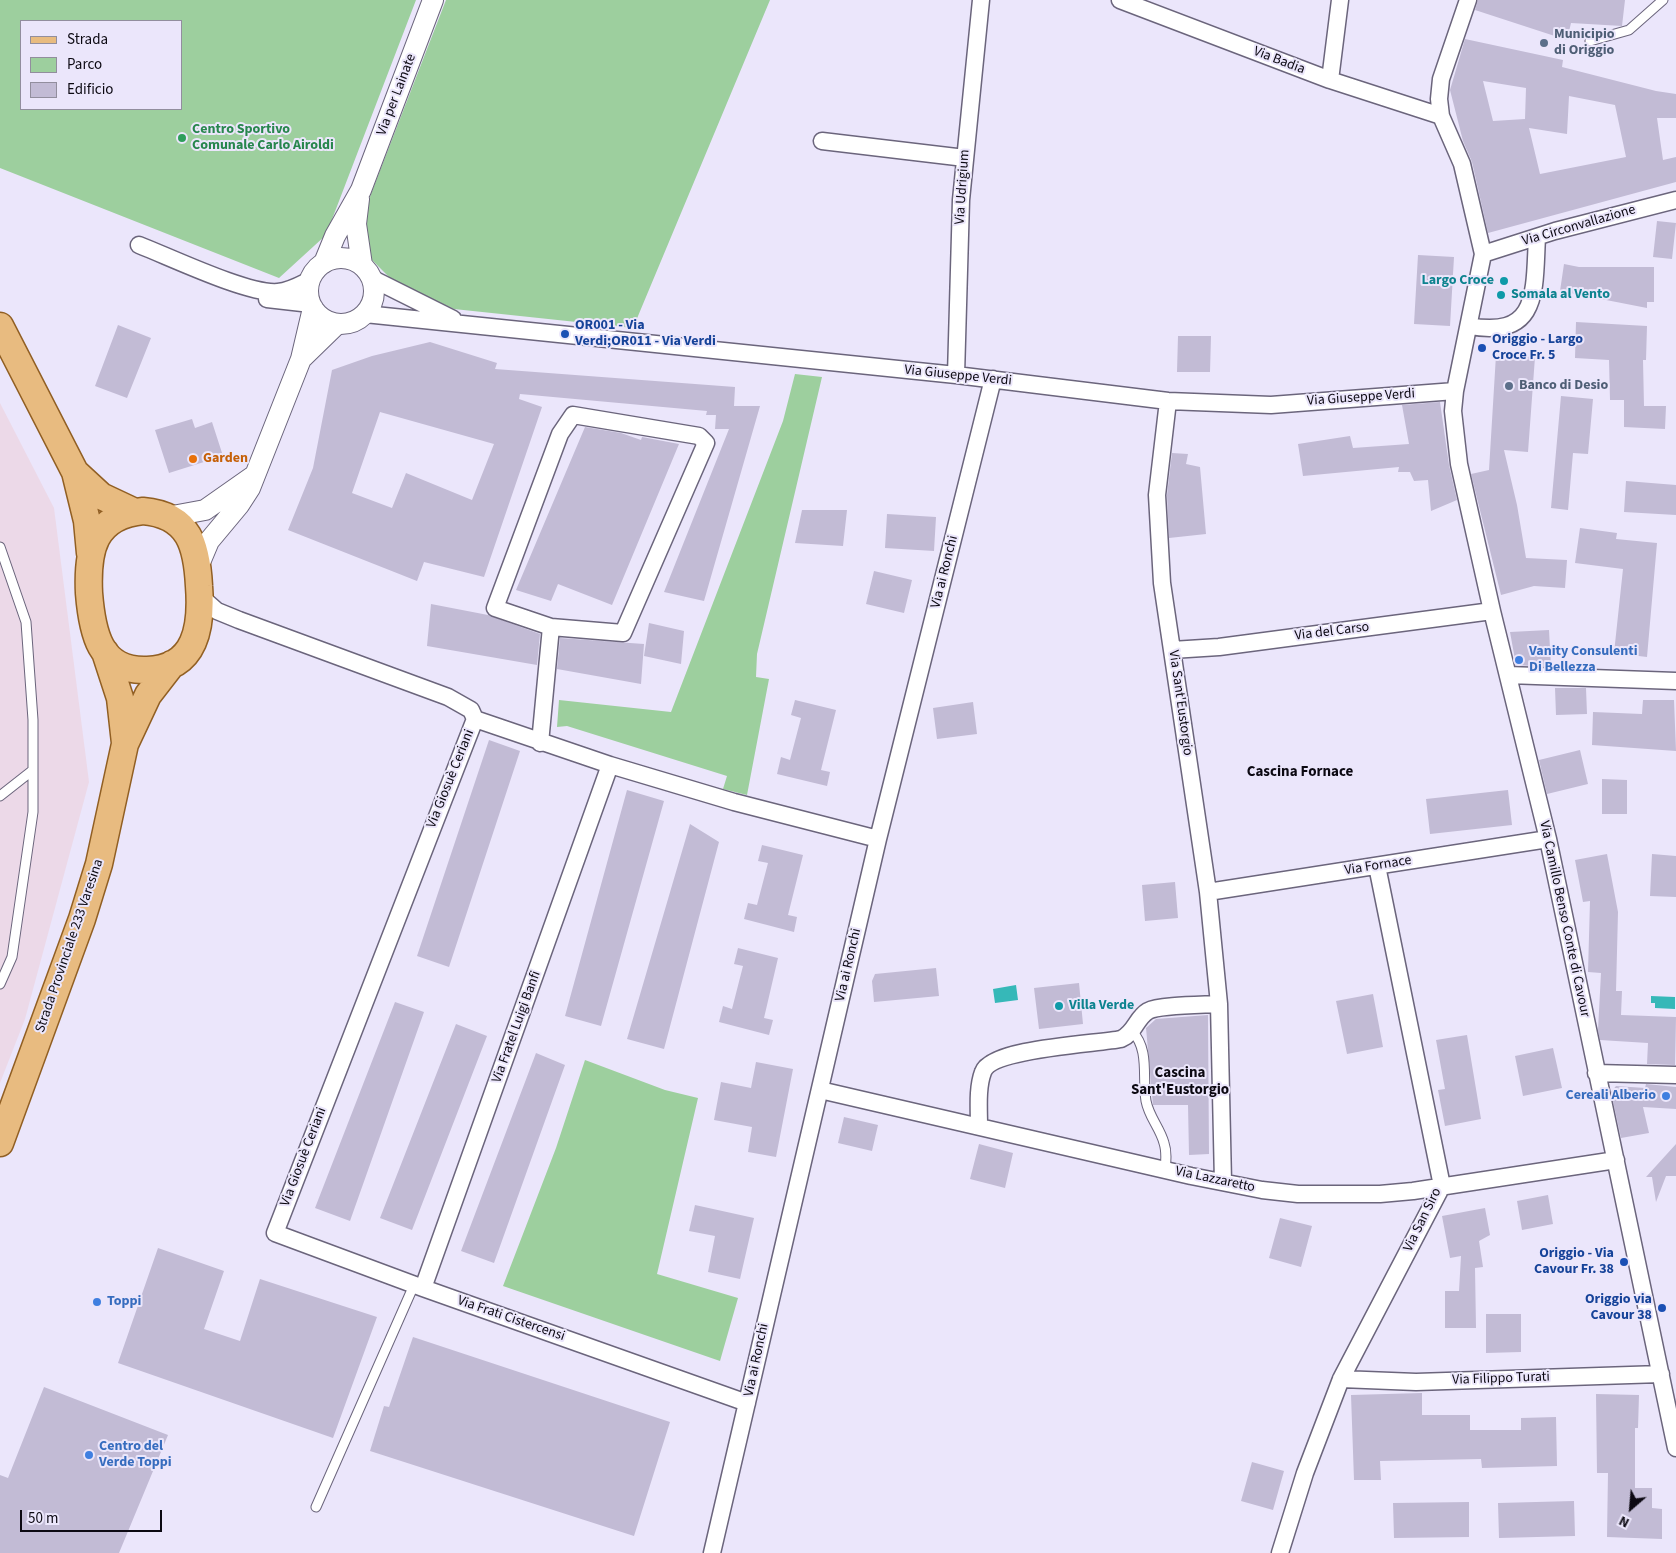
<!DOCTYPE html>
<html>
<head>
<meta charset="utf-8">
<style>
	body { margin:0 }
	#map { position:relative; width:1676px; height:1553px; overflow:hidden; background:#ebe6fb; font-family:"Source Sans 3",sans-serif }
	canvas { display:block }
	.legend { position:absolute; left:20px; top:20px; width:162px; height:90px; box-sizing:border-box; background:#ebe6fb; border:1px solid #928e9e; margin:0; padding:6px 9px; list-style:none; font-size:15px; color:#0c0912 }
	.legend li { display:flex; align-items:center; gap:10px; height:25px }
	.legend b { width:25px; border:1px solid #928e9e }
	.north { position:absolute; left:1606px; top:1483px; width:50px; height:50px; -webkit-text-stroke:4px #ebe6fb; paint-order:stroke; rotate:207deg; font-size:14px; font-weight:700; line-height:20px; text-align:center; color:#0c0912 }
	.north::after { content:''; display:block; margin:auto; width:18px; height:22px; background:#0c0912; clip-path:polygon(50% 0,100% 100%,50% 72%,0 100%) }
	.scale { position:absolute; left:20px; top:1510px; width:142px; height:22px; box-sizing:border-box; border:2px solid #0c0912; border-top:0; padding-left:6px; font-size:15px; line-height:18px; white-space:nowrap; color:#0c0912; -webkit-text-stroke:4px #ebe6fb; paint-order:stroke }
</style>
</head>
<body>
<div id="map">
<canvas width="1676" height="1553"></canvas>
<ul class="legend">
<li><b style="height:6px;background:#e8bb80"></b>Strada</li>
<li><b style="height:14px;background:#9dcf9e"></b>Parco</li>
<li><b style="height:14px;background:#c2bbd5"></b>Edificio</li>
</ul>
<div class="north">N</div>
<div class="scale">50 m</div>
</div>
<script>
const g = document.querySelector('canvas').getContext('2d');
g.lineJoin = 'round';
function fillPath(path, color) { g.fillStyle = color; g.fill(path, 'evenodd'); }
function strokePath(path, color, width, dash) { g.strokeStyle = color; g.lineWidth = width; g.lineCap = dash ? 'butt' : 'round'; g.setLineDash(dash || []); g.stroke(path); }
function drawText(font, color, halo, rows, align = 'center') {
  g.font = font + ' "Source Sans 3",sans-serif'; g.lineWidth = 4; g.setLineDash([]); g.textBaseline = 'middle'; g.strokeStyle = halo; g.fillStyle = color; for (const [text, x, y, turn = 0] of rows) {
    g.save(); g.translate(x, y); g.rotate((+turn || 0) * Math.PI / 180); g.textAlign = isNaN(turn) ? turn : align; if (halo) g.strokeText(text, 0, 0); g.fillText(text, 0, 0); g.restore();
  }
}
const commercial = new Path2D(`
	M 0,403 L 54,508 L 89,782 L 25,1019 L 0,1083 Z`);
const green = new Path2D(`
	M 0,0 L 416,0 L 326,235 L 279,278 L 0,168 ZM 21,21 L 181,21 L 181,109 L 21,109 Z
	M 446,0 L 770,0 L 633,328 L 454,309 L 393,281 L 371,259 L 363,244 L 364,212 Z
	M 795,374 L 822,377 L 757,654 L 756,677 L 769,679 L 747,795 L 723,789 L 727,776 L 567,726 L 557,727 L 559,700 L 671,712 L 783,421 Z
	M 585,1060 L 665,1090 L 698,1098 L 657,1274 L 738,1298 L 720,1361 L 503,1286 L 556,1148 Z`);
const water = new Path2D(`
	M 1016,985 L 1018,1000 L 995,1003 L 993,989 Z
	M 1651,996 L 1675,997 L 1675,1009 L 1655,1008 L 1655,1003 L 1651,1003 Z`);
const building = new Path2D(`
	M 1478,0 L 1625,0 L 1622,26 L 1571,23 L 1567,40 L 1475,10 Z
	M 1465,39 L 1563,60 L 1562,67 L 1656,91 L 1676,94 L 1676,118 L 1657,118 L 1663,160 L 1676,157 L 1676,182 L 1488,233 L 1472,162 L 1463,141 L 1450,90 ZM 1483,81 L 1526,88 L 1525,119 L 1493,121 ZM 1569,96 L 1615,105 L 1626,157 L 1540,174 L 1529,128 L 1567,134 Z
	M 1657,221 L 1676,223 L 1672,259 L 1653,257 Z
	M 1418,255 L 1454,257 L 1450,326 L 1414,324 Z
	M 1564,264 L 1579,267 L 1654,267 L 1654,302 L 1647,302 L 1647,308 L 1560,291 Z
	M 1576,322 L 1647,326 L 1646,360 L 1643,360 L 1644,406 L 1666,406 L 1665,429 L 1624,427 L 1624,400 L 1610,400 L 1609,360 L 1575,358 Z
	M 118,325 L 151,338 L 127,398 L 95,386 Z
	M 1178,336 L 1211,336 L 1210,372 L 1177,372 Z
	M 430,342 L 497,363 L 495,369 L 735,387 L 734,406 L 760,406 L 704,601 L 664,592 L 729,429 L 715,429 L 716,415 L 706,415 L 707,411 L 520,394 L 519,399 L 542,407 L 484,577 L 424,562 L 417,581 L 288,530 L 313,468 L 332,370 L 372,356 ZM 380,412 L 494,444 L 472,500 L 406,473 L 392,508 L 352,493 Z
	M 1496,355 L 1535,357 L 1528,452 L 1504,450 L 1517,505 L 1526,558 L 1567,560 L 1565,588 L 1534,586 L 1501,595 L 1471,474 L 1489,470 Z
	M 1561,396 L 1593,399 L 1588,454 L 1573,453 L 1568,510 L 1551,508 Z
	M 1440,402 L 1449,465 L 1457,500 L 1431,511 L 1428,480 L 1414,481 L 1410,472 L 1398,472 L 1399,467 L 1303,476 L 1298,444 L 1350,436 L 1353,448 L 1409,444 L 1402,405 Z
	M 192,419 L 195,428 L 212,422 L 223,456 L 169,473 L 155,430 Z
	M 585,427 L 621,433 L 641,440 L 642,437 L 679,444 L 612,605 L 558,584 L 551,601 L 516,590 Z
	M 1172,453 L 1188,454 L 1186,464 L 1200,467 L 1206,534 L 1169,538 L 1167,495 Z
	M 1626,481 L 1676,485 L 1676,515 L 1624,512 Z
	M 802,510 L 847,510 L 843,546 L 795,543 Z
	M 887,514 L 936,517 L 934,551 L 885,548 Z
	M 1580,528 L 1617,533 L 1616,539 L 1657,543 L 1647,657 L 1614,653 L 1623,569 L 1575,563 Z
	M 874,571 L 912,580 L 904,613 L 866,604 Z
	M 431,604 L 488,615 L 540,634 L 537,665 L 427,646 Z
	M 649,623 L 684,631 L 681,664 L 644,656 Z
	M 1549,630 L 1551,667 L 1516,665 L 1510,632 Z
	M 560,638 L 644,644 L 641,684 L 557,669 Z
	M 1555,688 L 1586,688 L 1587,714 L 1556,715 Z
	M 795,700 L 836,710 L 821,770 L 830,772 L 827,786 L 777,774 L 781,757 L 790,760 L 801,718 L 791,715 Z
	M 1643,700 L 1674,700 L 1676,751 L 1592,745 L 1593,712 L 1642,714 Z
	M 973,702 L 977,734 L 937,739 L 933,708 Z
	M 489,740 L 520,751 L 449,967 L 417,956 Z
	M 1580,750 L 1588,784 L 1547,794 L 1539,760 Z
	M 1602,779 L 1627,780 L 1627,814 L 1602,814 Z
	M 627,790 L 664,801 L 601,1026 L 565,1016 Z
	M 1508,790 L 1512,825 L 1430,834 L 1426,799 Z
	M 690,824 L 719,842 L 664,1049 L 627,1039 Z
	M 762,845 L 803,855 L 788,915 L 797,917 L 794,932 L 744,919 L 748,903 L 757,905 L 768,863 L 758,861 Z
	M 1607,854 L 1618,912 L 1616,991 L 1622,991 L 1621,1015 L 1676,1017 L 1675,1065 L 1647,1064 L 1648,1043 L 1600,1040 L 1598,1030 L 1601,973 L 1588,972 L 1590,901 L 1583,902 L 1575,860 Z
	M 1652,854 L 1676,856 L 1676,897 L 1650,896 Z
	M 1175,882 L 1178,918 L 1145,921 L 1142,885 Z
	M 738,948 L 778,958 L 764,1018 L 773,1020 L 769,1035 L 719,1022 L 723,1006 L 732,1009 L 743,966 L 734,964 Z
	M 936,968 L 939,996 L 874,1002 L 872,981 L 875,974 Z
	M 1079,983 L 1083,1024 L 1039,1029 L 1034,988 Z
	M 1373,994 L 1383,1047 L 1347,1054 L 1336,1001 Z
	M 395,1002 L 424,1012 L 350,1221 L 315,1208 Z
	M 1208,1015 L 1209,1154 L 1189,1155 L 1188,1105 L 1153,1105 L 1146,1028 L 1156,1019 Z
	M 456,1024 L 487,1036 L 412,1230 L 380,1218 Z
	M 1467,1035 L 1481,1119 L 1445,1126 L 1438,1090 L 1445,1089 L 1436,1040 Z
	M 1553,1048 L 1562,1088 L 1523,1096 L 1515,1056 Z
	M 536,1053 L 565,1065 L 494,1263 L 461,1251 Z
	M 756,1062 L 793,1069 L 776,1157 L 748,1152 L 752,1127 L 714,1120 L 721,1082 L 751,1088 Z
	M 1646,1084 L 1676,1087 L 1676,1109 L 1643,1107 L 1649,1133 L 1621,1138 L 1611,1092 L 1616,1086 L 1645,1088 Z
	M 844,1117 L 878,1125 L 872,1151 L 838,1143 Z
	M 979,1144 L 1013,1153 L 1005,1188 L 970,1179 Z
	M 1676,1144 L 1676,1176 L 1666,1176 L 1656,1202 L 1652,1177 L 1646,1177 Z
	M 1548,1195 L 1553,1224 L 1522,1230 L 1517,1201 Z
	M 695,1205 L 754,1218 L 740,1279 L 708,1272 L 715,1236 L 689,1231 Z
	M 1485,1208 L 1490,1235 L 1479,1241 L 1483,1267 L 1475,1268 L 1476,1328 L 1445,1328 L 1445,1291 L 1459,1291 L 1461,1256 L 1450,1258 L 1442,1216 Z
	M 1280,1218 L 1312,1226 L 1301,1267 L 1269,1258 Z
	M 158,1248 L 224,1271 L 204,1329 L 240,1341 L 260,1279 L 377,1317 L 333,1438 L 118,1363 Z
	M 1486,1314 L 1521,1314 L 1521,1352 L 1486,1353 Z
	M 413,1337 L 670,1422 L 634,1536 L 370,1451 L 384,1406 L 389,1407 Z
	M 44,1387 L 168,1435 L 119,1553 L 0,1553 L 0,1475 L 8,1478 Z
	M 1422,1393 L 1422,1415 L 1470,1415 L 1470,1430 L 1521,1430 L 1521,1418 L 1556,1417 L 1557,1466 L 1482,1468 L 1481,1459 L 1380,1461 L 1381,1480 L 1354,1480 L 1351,1395 Z
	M 1596,1394 L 1639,1395 L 1638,1428 L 1635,1428 L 1635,1488 L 1652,1488 L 1652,1508 L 1662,1509 L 1662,1539 L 1607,1537 L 1608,1473 L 1597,1473 Z
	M 1252,1462 L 1284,1471 L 1273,1510 L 1241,1501 Z
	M 1574,1501 L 1575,1536 L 1499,1538 L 1498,1503 Z
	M 1469,1502 L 1469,1537 L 1394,1538 L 1393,1503 Z`);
const service = new Path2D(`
	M 1590,41 L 1629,30 L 1663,0
	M 0,547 L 26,622 L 33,720 L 33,812 L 12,957 L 0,984
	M 0,796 L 33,770
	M 1132,1031 C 1150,1050 1142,1077 1146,1101 C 1149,1117 1160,1128 1164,1143 C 1167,1152 1166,1161 1165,1170
	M 316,1507 L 414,1285`);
const minor = new Path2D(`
	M 1120,0 L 1330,80 L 1441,116
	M 1468,0 L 1441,79 L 1439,99 L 1441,116 L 1462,164 L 1483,254 L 1455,391 L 1453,411 L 1459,464 L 1492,611 L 1548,839 L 1676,1448
	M 1330,80 L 1340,0
	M 822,141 L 965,158
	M 139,245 C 170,257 249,295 278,292 C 290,291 300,285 310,280
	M 1483,254 L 1555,231 L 1676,200
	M 371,278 L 453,319
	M 267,299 L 311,304
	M 365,314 L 956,375 L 1168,401 L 1271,405 L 1455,391
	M 1469,326 C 1540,339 1534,290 1537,237
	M 956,375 L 961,200 L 981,0
	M 1168,401 L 1157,495 L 1162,583 L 1208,892 L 1219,1004 L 1223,1182
	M 200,596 L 217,611 L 239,620 L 448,697 L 471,710 L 475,719
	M 1172,650 L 1219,647 L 1492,611
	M 1508,675 L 1676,681
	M 475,719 L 275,1233 L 423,1288 L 747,1403
	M 475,719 L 610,765 L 734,802 L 878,839
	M 540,743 L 551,627 L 623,633 L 706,443 L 699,436 L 573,415 L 560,434 L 495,608 L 551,627
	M 1208,892 L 1548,839
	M 1596,1073 L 1676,1075
	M 820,1090 L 1191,1176 L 1262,1190 L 1298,1194 L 1380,1194 L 1413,1191 L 1616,1160
	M 979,1126 C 979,1109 977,1088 983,1072 C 991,1048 1096,1044 1121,1039 C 1135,1033 1136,1018 1148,1011 C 1159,1005 1205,1005 1219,1004
	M 423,1288 L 610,765
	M 1341,1379 L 1416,1382 L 1661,1374
	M 712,1553 L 878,839 L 993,379
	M 1280,1553 L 1305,1473 L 1341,1379 L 1442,1186 L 1377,866`);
const tertiary = new Path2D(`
	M 359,199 L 356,224 L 362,265
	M308 291a33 33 0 1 1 66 0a33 33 0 1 1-66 0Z
	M 324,263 L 335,236 L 361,190 L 433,0
	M 301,359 L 337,324
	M 167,517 L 205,510 L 252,477
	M 198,567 L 209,541 L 239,505 L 250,488 L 301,359 L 313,308`);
const primary = new Path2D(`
	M 0,326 L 75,472 L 87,521 L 90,553
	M 75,472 L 101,496 L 135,512
	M 143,511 C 190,515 197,547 199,586 C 202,625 197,669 147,670 C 99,672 92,631 89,593 C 87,551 93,516 143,511 Z
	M 105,652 L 120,698 L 125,743
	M 0,1143 L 82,919 L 99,864 L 125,744 L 148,695 L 172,664`);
const markers = [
	[1544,43,5,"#5c6f8a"],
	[182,138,5,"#2e9e5b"],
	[1504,281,5,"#0f9aa8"],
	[1501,295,5,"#0f9aa8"],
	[565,334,5,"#1a4fb4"],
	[1482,348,5,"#1a4fb4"],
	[1509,386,5,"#5c6f8a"],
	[193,459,5,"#e8710a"],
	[1519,660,5,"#3f7fe0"],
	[1059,1006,5,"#0f9aa8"],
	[1666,1096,5,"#3f7fe0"],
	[1624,1262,5,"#1a4fb4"],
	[97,1302,5,"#3f7fe0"],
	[1662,1308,5,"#1a4fb4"],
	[89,1455,5,"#3f7fe0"]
];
const serviceNames = [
	["Municipio",1554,35],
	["di Origgio",1554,51],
	["Banco di Desio",1519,386]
];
const streetNames = [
	["Via Badia",1279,61,21],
	["Via per Lainate",397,95,-69],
	["Via Udrigium",963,187,-86],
	["Via Circonvallazione",1579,226,-16],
	["Via Giuseppe Verdi",958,376,6],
	["Via Giuseppe Verdi",1361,398,-4],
	["Via ai Ronchi",945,572,-76],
	["Via del Carso",1332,632,-7],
	["Via Sant'Eustorgio",1180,703,82],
	["Via Giosuè Ceriani",451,779,-68],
	["Via Fornace",1378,866,-9],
	["Via Camillo Benso Conte di Cavour",1564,919,78],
	["Strada Provinciale 233 Varesina",70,946,-71],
	["Via ai Ronchi",849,965,-77],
	["Via Fratel Luigi Banfi",517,1027,-70],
	["Via Giosuè Ceriani",304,1157,-69],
	["Via Lazzaretto",1215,1180,12],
	["Via San Siro",1423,1220,-64],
	["Via Frati Cistercensi",511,1319,19],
	["Via ai Ronchi",757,1360,-78],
	["Via Filippo Turati",1501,1379,-2]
];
const leisureNames = [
	["Centro Sportivo",192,130],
	["Comunale Carlo Airoldi",192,146]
];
const cultureNames = [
	["Largo Croce",1494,281,"right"],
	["Somala al Vento",1511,295],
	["Villa Verde",1069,1006]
];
const transitNames = [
	["OR001 - Via",575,326],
	["Verdi;OR011 - Via Verdi",575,342],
	["Origgio - Largo",1492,340],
	["Croce Fr. 5",1492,356],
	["Origgio - Via",1614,1254,"right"],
	["Cavour Fr. 38",1614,1270,"right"],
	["Origgio via",1652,1300,"right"],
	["Cavour 38",1652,1316,"right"]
];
const foodNames = [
	["Garden",203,459]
];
const shopNames = [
	["Vanity Consulenti",1529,652],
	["Di Bellezza",1529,668],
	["Cereali Alberio",1656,1096,"right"],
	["Toppi",107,1302],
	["Centro del",99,1447],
	["Verde Toppi",99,1463]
];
const neighbourhoodNames = [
	["Cascina Fornace",1300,773],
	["Cascina",1180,1074],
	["Sant'Eustorgio",1180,1091]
];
fillPath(commercial, '#ecd9e8');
fillPath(green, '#9dcf9e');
fillPath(water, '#36b8b8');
fillPath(building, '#c2bbd5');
strokePath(service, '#6b657c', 11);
strokePath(minor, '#6b657c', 19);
strokePath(tertiary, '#6b657c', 22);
strokePath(primary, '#915f23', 29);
strokePath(service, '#fff', 9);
strokePath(minor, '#fff', 16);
strokePath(tertiary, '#fff', 20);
strokePath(primary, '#e8bb80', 26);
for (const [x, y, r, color] of markers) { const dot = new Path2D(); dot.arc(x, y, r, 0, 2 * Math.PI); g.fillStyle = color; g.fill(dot); strokePath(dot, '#ebe6fb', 2); }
drawText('bold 14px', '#4e5e75', '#ebe6fb', serviceNames, 'left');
drawText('14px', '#0c0912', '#ebe6fb', streetNames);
drawText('bold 14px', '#27864d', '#ebe6fb', leisureNames, 'left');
drawText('bold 14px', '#0d838f', '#ebe6fb', cultureNames, 'left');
drawText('bold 14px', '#164399', '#ebe6fb', transitNames, 'left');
drawText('bold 14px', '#c56008', '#ebe6fb', foodNames, 'left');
drawText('bold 14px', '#366cbe', '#ebe6fb', shopNames, 'left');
drawText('bold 15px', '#0c0912', '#ebe6fb', neighbourhoodNames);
</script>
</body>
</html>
